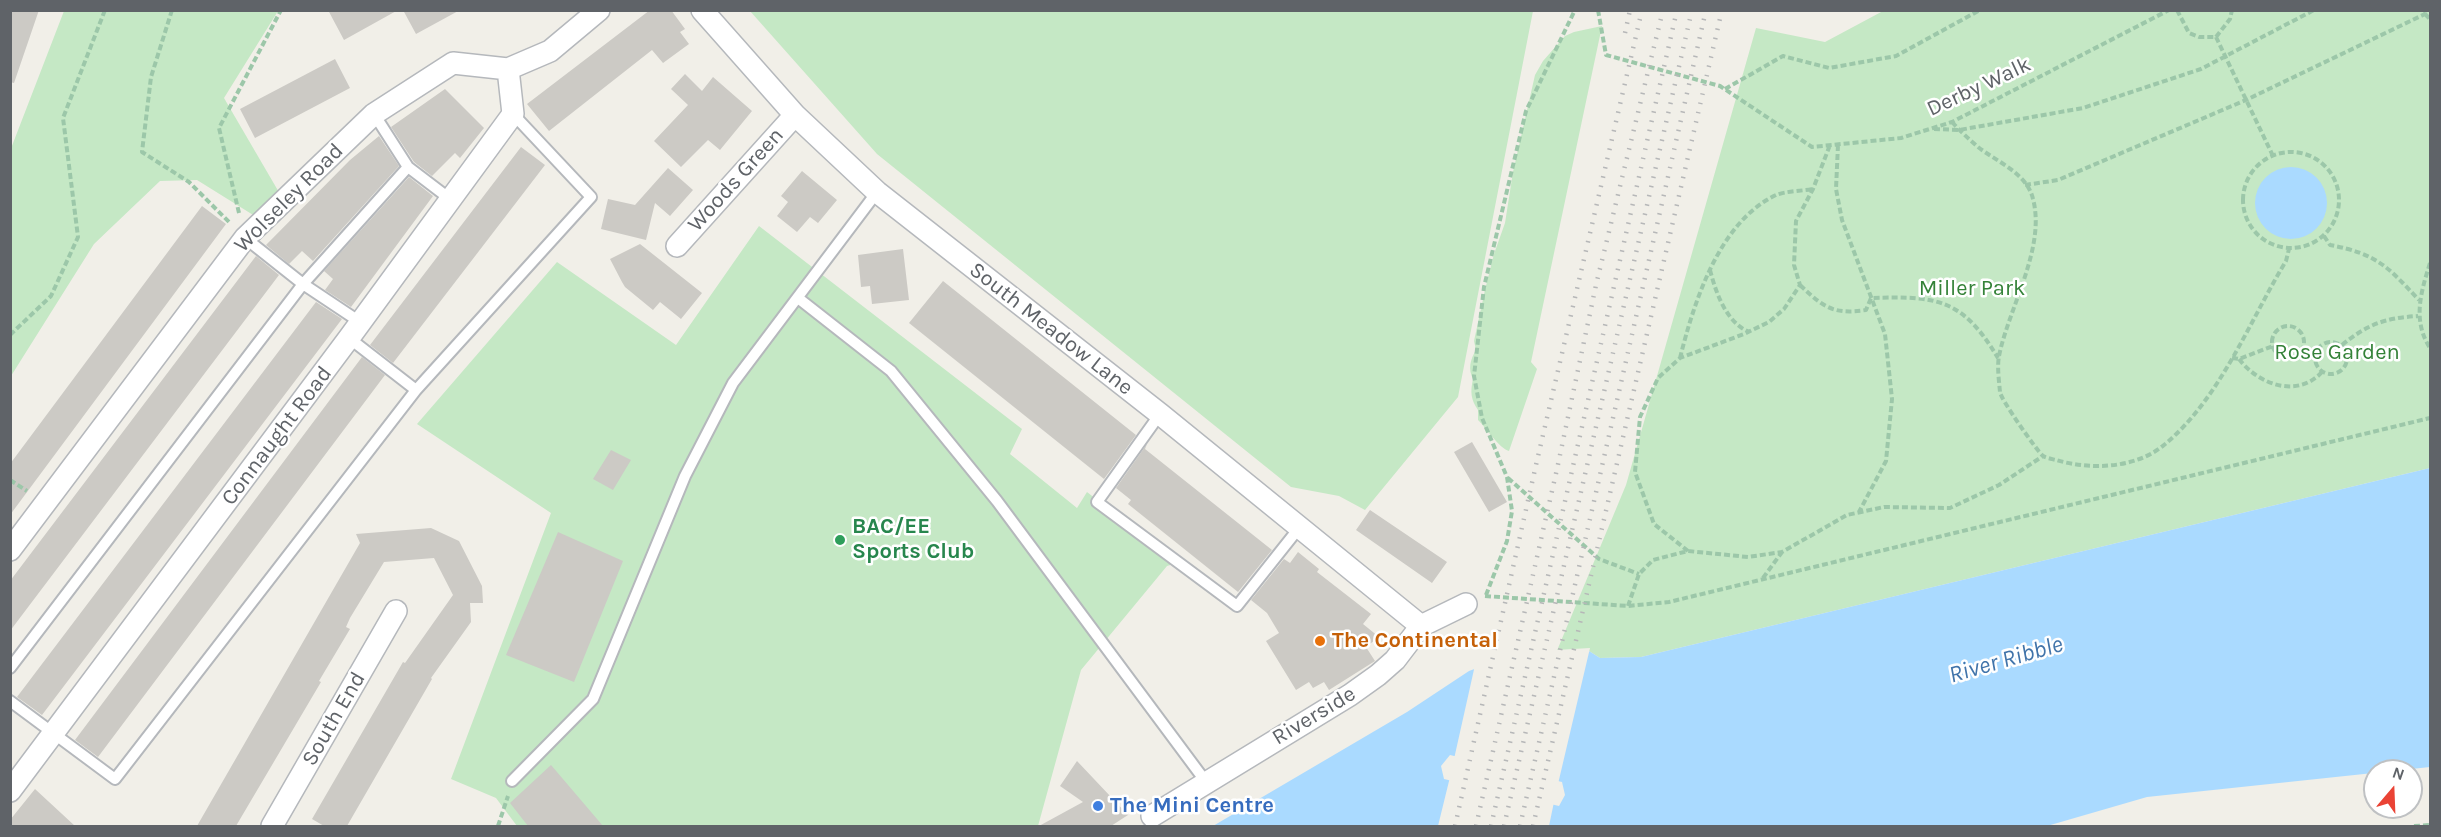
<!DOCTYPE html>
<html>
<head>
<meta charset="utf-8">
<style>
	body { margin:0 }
	#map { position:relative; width:2441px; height:837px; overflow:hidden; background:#f1efe8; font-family:Karla,sans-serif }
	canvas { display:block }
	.frame { position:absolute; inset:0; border:12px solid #5f6368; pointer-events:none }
	.north { position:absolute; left:2363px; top:759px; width:60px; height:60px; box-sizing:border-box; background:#fff; border:2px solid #bfc1c3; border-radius:50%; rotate:19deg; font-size:16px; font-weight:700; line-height:24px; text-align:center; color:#5f6368 }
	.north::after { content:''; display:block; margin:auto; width:21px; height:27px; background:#ea4335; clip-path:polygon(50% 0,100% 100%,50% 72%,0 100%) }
</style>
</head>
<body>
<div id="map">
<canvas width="2441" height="837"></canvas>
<div class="frame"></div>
<div class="north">N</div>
</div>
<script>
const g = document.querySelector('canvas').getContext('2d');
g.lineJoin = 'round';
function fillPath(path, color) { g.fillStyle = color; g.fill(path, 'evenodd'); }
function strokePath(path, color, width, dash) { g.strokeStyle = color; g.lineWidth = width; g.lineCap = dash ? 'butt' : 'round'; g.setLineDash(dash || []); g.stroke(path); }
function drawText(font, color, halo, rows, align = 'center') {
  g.font = font + ' Karla,sans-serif'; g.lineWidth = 5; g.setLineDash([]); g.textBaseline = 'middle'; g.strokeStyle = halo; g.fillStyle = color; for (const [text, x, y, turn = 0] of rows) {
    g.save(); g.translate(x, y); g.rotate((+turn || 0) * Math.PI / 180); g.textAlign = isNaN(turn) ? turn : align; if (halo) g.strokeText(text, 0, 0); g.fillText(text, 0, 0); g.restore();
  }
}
const green = new Path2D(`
	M 64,11 L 278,11 L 224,98 L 280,194 L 258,218 L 197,180 L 160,181 L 94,244 L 11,376 L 10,151 Z
	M 750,11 L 1533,11 L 1458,397 L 1365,510 L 1339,496 L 1291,487 L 877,154 Z
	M 1883,11 L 2430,11 L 2430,468 L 1641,657 L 1600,658 L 1589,651 L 1556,653 L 1626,485 L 1756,28 L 1825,42 Z
	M 1602,26 L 1531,362 L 1537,369 L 1509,451 C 1499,448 1487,429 1478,420 L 1478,410 C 1471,400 1470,392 1473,379 C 1468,369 1470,360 1476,350 L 1474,341 L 1485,290 L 1494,254 L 1505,223 L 1513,172 L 1535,75 L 1543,61 L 1565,36 L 1574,32 Z
	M 759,226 L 1022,429 L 1010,454 L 1077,508 L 1087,492 L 1177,563 L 1167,566 L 1081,670 L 1038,826 L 517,826 L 496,798 L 451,779 L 551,513 L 417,424 L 557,262 L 676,345 Z`);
const water = new Path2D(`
	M2255 203a36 36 0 1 1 72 0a36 36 0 1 1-72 0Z
	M 2430,468 L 2430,767 L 2147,797 L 2047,826 L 1213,826 L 1407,712 L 1469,671 L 1518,653 L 1556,653 L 1589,651 L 1600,658 L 1641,657 ZM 1450,755 L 1562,782 L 1565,795 L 1559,806 L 1444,779 L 1441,766 Z`);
const pier = new Path2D(`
	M 1590,648 L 1558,784 L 1454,759 L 1475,665 L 1517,650 L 1556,650 Z
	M 1450,777 L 1554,802 L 1549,826 L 1438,826 Z`);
const building = new Path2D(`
	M 10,10 L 39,10 L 14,83 L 10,82 Z
	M 328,10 L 398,10 L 344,40 Z
	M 403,10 L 460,10 L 416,34 Z
	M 650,10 L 671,10 L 685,29 L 680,32 L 689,44 L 663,63 L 652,50 L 549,131 L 527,104 Z
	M 335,59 L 350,88 L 255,138 L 240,109 Z
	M 685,74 L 702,91 L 713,77 L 752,111 L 720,150 L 708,140 L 681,167 L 654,141 L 688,105 L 671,89 Z
	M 445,89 L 484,128 L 460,158 L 455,153 L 432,176 L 414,162 L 391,127 Z
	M 379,136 L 399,166 L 313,261 L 302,251 L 289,264 L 266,245 L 350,160 Z
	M 521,147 L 545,165 L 393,363 L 370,345 Z
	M 668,168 L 693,190 L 670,216 L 655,203 L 646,240 L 601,229 L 608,199 L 635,205 Z
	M 802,171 L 837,200 L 818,223 L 810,217 L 797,232 L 777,216 L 788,202 L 781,196 Z
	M 409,177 L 433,196 L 351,307 L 325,290 L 333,279 L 324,271 Z
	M 202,206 L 226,224 L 10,515 L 10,464 Z
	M 640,244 L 702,293 L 681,319 L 660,302 L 653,310 L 625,287 L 622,282 L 610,259 Z
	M 903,249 L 909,300 L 872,304 L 870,286 L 861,287 L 858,255 Z
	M 256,256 L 279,275 L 10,631 L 10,581 Z
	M 943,281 L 1136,435 L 1104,479 L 909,323 Z
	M 316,302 L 342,319 L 42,715 L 17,697 Z
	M 362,357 L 385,375 L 98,757 L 75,740 Z
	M 1472,442 L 1507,502 L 1489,512 L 1454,452 Z
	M 1147,444 L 1145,449 L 1272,550 L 1238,592 L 1128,504 L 1131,500 L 1116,488 Z
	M 611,450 L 631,460 L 613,490 L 593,479 Z
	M 1370,510 L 1447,562 L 1432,583 L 1356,530 Z
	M 431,528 L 459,541 L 482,586 L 483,603 L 470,603 L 471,622 L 431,678 L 432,679 L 347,826 L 324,826 L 312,819 L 403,662 L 405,663 L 453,595 L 434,558 L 384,562 L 350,618 L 346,627 L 350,629 L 319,681 L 321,682 L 236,826 L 197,826 L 360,543 L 356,534 Z
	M 558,532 L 623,561 L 574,682 L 506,655 Z
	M 1298,552 L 1319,569 L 1317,572 L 1371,614 L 1363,624 L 1379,637 L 1366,647 L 1375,661 L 1329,690 L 1324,682 L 1313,688 L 1309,682 L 1296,690 L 1266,641 L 1279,633 L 1267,613 L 1251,600 L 1284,559 L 1290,563 Z
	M 1077,761 L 1128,815 L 1111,826 L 1039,826 L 1083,802 L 1060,786 Z
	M 551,765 L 603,826 L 528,826 L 510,803 Z
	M 35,789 L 75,826 L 10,826 L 10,820 Z`);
const path = new Path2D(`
	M 172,10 L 151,77 L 142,152 L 189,182 L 229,222
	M 1598,10 L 1606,55 L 1720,86 L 1812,147 L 1901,138 L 1952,122 L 2169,10
	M 2177,10 L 2189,33 L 2199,37 L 2216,37
	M 2425,14 L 2430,19
	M 2216,37 L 2273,156
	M 2216,37 L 2230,19 L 2232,10
	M 1725,89 L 1783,56 L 1829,68 L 1896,56 L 1980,10
	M 1952,122 C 1960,131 1969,139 1978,147 C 1997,162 2027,173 2033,199 C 2046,248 2009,307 1999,356 C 1997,367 1999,381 2000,392 C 2000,398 2037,451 2043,456 C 2046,458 2052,459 2056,460 C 2090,470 2135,469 2164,445 C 2220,399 2249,322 2286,261 L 2289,249
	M 1934,129 L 1959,130 L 2083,108 L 2201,69 L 2314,10
	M 1838,145 L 1836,189 L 1842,220 L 1885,334 L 1892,399 L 1886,461 L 1859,512
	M2243 200a48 48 0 1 1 96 0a48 48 0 1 1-96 0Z
	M 2025,185 L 2058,180 L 2246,100 L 2425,14 L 2426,10
	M 239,213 L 219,128 L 281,10
	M 2324,236 L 2330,245 C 2377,254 2387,266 2419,300
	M 2430,263 C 2421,292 2412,320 2430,348
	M 1710,270 C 1716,293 1726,322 1749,332
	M 1800,285 C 1823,307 1833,315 1866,310 L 1871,298 C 1937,296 1962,298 1998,358
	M2272 342a16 16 0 1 1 32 0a16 16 0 1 1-32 0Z
	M 10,335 L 51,296 L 78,237 L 63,118 L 105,10
	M2315 358a16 16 0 1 1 32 0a16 16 0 1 1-32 0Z
	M 2342,345 C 2368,324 2385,318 2418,316
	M 1680,358 C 1694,302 1719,222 1776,195 C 1786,191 1802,191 1813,189
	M 2232,358 L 2239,359 L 2273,346
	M 2239,359 C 2259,385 2298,399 2323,371
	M 1508,478 L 1599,559 L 1639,574
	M 10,480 L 27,491
	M 1688,551 L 1654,524 L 1635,472 L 1640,417 L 1658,378 L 1680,358 L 1744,334 L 1769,322 L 1784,309 L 1800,285 L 1794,265 L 1796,221 L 1813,189 L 1830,145
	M 1763,578 L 1782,552
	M 1486,595 L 1507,541 L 1512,511 L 1507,477 L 1482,418 L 1474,376 L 1484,287 L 1526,111 L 1575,10
	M 1485,596 L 1628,606 L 1669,602 L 2430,418
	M 1628,606 L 1639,574 L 1653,560 L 1688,551 L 1748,557 L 1782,552 L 1847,515 L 1884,507 L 1950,508 L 1999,485 L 2043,456
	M 498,826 L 508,796
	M 2414,826 L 2430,825`);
const lane = new Path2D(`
	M 374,114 L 408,167 L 450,199
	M 245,238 L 303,284 L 360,322
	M 798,298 L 891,371 L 997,501 L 1206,782
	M 349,338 L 416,390
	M 1160,414 L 1097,502 L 1237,606 L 1299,528
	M 10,668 L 303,284 L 408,167
	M 10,701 L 115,779 L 416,390 L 591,197 L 513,114
	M 512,781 L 593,699 L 685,476 L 733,383 L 877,192`);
const street = new Path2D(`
	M 702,10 L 795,115 L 877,192 L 1160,414 L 1421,626
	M 677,246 L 795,115
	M 10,550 L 245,238 L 374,114 L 453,63 L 508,69 L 550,51 L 599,10
	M 10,791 L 349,338 L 513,114 L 508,69
	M 1152,816 L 1350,695 L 1378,675 L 1395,660 L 1421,626 L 1466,604
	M 272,826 L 396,611`);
const rail = new Path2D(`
	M 1625,33 L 1630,10
	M 1455,826 L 1536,465 L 1642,10
	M 1476,826 L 1557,469 L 1596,285 L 1663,10
	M 1491,826 L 1677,10
	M 1504,826 L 1692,10
	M 1520,826 L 1706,10
	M 1533,826 L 1722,10`);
const markers = [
	[840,540,6,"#2e9e5b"],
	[1320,641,6,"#e8710a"],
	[1098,806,6,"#3f7fe0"]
];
const streetNames = [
	["Derby Walk",1979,87,-25],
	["Woods Green",736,180,-48],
	["Wolseley Road",289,198,-45],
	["South Meadow Lane",1051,329,38],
	["Connaught Road",277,436,-53],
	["Riverside",1314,716,-31],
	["South End",334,719,-60]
];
const parkNames = [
	["Miller Park",1972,289],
	["Rose Garden",2337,353]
];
const leisureNames = [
	["BAC/EE",852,527],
	["Sports Club",852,552]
];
const foodNames = [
	["The Continental",1332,641]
];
const shopNames = [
	["The Mini Centre",1110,806]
];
const waterNames = [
	["River Ribble",2006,660,-16]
];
fillPath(green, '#c5e8c5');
fillPath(water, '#aadaff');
fillPath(pier, '#f1efe8');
fillPath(building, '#cccac5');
strokePath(lane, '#b5b8bc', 14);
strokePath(street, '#b5b8bc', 24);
strokePath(path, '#9cc7a9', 4, [6, 3]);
strokePath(lane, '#fff', 10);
strokePath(street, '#fff', 21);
strokePath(rail, '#b6b7b8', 4.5, [1.5, 8]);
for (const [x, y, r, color] of markers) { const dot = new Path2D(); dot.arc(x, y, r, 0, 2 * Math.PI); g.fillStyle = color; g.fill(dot); strokePath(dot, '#fff', 2); }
drawText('22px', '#5f6368', '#fff', streetNames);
drawText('22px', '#348238', '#fff', parkNames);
drawText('bold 22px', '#27864d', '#fff', leisureNames, 'left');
drawText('bold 22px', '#c56008', '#fff', foodNames, 'left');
drawText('bold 22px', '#366cbe', '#fff', shopNames, 'left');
drawText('italic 24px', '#4174aa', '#fff', waterNames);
</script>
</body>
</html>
